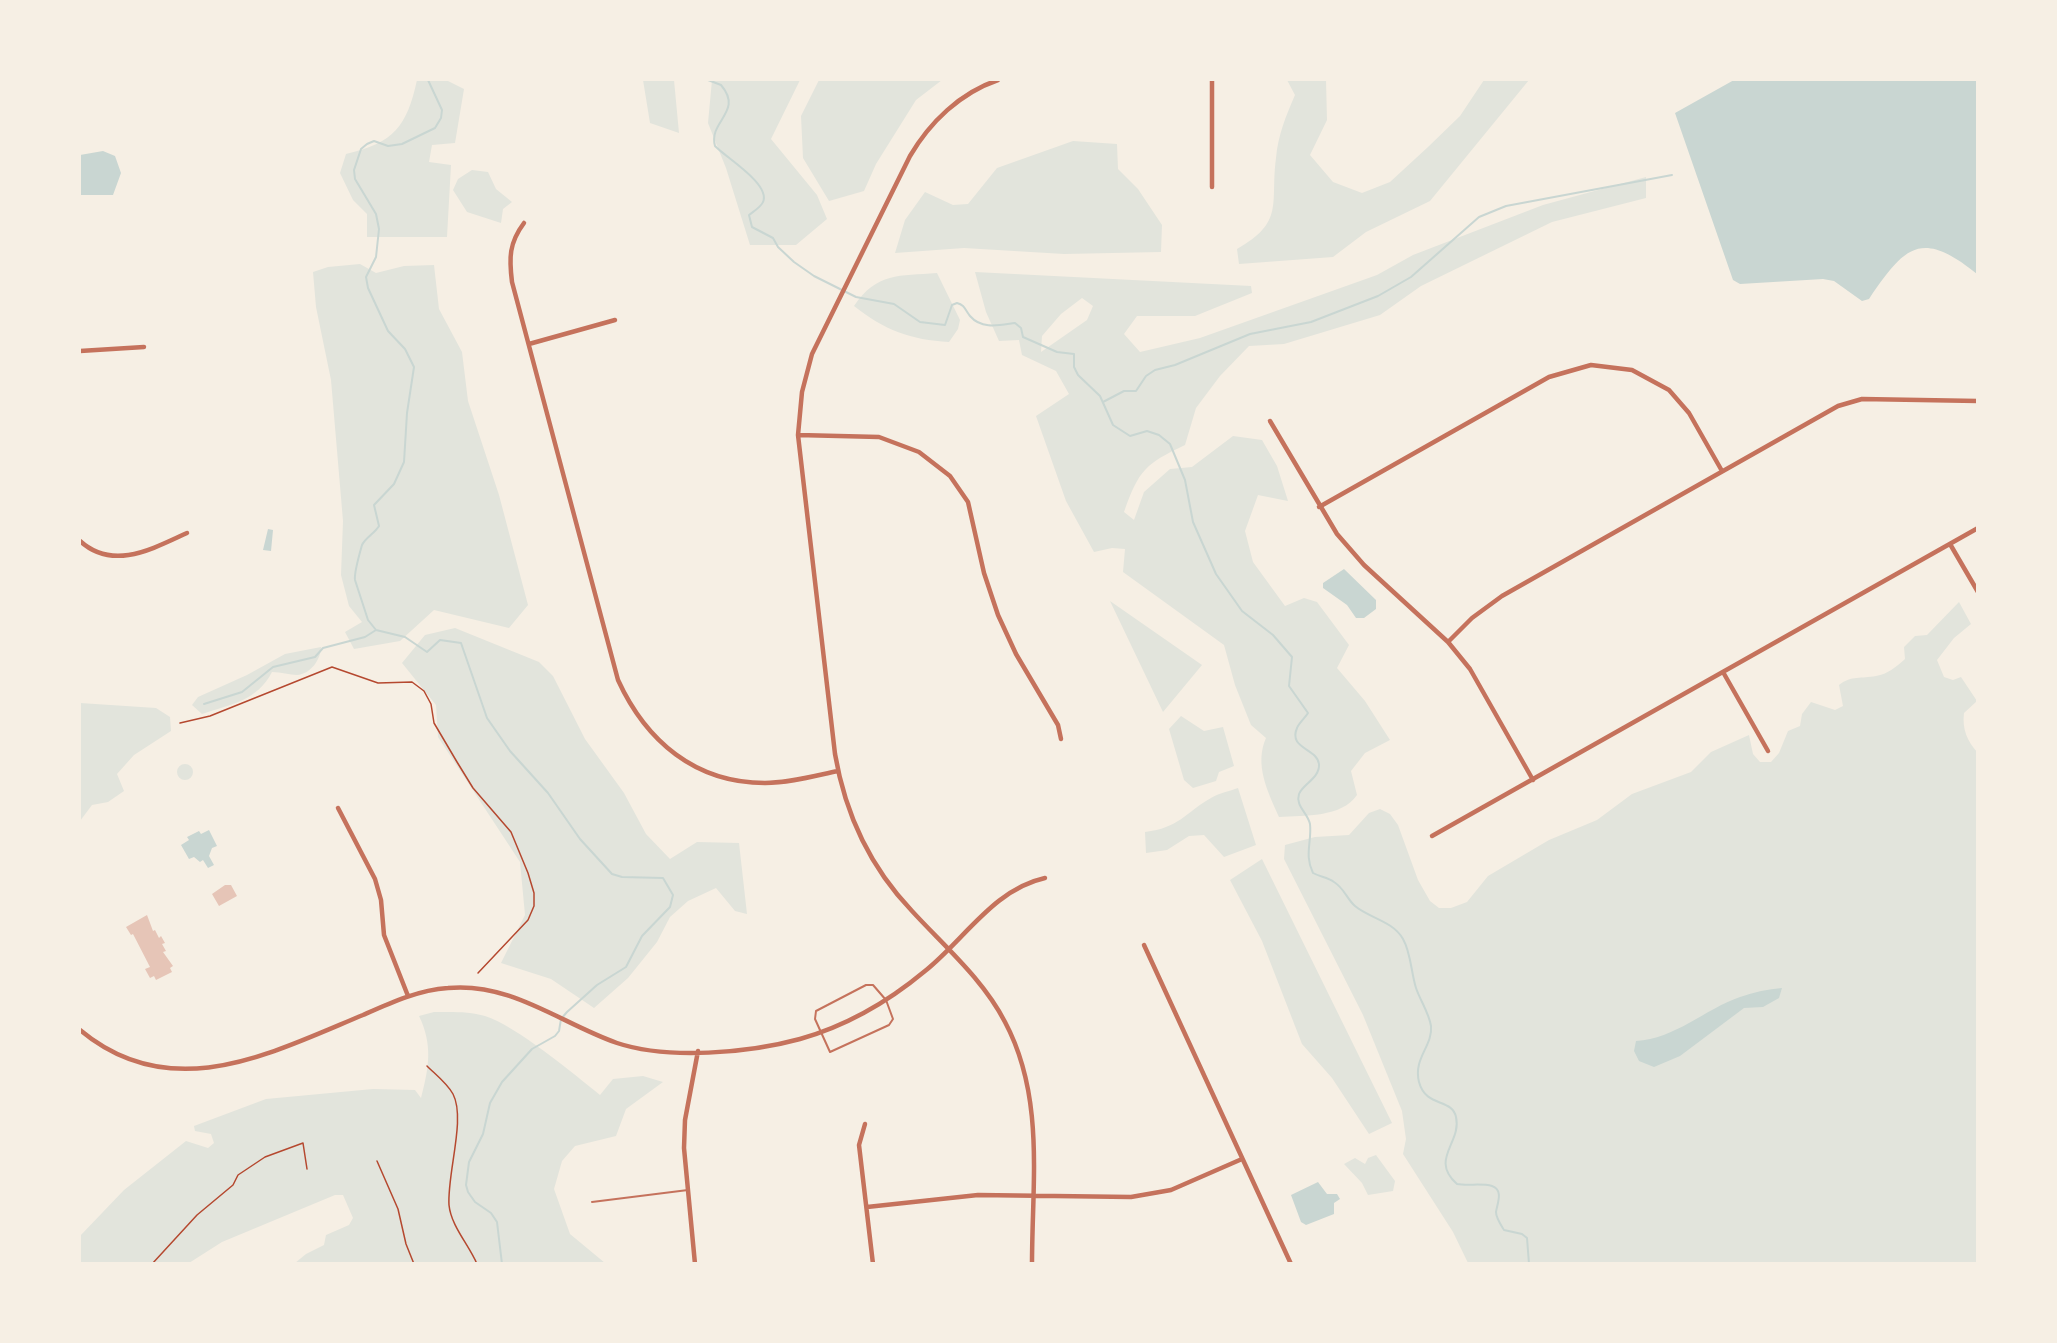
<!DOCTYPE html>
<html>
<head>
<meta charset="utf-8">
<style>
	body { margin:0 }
	#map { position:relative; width:2057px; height:1343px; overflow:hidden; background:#f6efe4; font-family:Figtree,sans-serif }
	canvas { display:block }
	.frame { position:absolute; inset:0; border:81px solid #f6efe4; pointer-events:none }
</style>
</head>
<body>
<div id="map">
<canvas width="2057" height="1343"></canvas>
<div class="frame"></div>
</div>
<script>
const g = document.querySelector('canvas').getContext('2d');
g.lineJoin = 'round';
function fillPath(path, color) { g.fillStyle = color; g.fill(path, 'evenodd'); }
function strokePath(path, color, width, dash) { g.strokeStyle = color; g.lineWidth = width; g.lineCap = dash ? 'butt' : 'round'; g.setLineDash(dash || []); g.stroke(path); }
const green = new Path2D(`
	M 417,80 L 446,80 L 464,89 L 455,143 L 432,145 L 429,162 L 451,165 L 447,237 L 367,237 L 367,214 L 353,200 L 340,173 L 346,154 C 394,143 407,126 417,80 Z
	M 643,80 L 674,80 L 679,133 L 650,123 Z
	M 712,80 L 800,80 L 771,139 L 817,195 L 827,219 L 796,245 L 750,245 L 726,168 L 708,123 Z
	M 819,80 L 942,80 L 916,100 L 876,164 L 864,191 L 829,201 L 803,158 L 801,116 Z
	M 1287,80 L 1326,80 L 1327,120 L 1310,155 L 1333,182 L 1362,193 L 1390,182 L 1428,147 L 1460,116 L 1484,80 L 1529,80 L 1430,201 L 1366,232 L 1333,257 L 1239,264 L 1237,249 C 1285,222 1270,204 1276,158 C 1278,135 1286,116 1295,95 Z
	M 1073,141 L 1117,144 L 1118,169 L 1138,189 L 1162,225 L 1161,252 L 1064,254 L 964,248 L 895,253 L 905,220 L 925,192 L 953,205 L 968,204 L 997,168 Z
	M 472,170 L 488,172 L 496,189 L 512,202 L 503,209 L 501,223 L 467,212 L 453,190 L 458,179 Z
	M 1646,177 L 1646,198 L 1552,222 L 1421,286 L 1380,315 L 1284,344 L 1249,346 L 1220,376 L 1196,408 L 1185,445 C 1145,464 1139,470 1124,512 L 1134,520 L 1144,492 L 1170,469 L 1192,467 L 1233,436 L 1262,440 L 1277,466 L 1288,501 L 1258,495 L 1245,531 L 1253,562 L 1285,606 L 1304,598 L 1317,602 L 1349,645 L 1337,668 L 1365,701 L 1390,740 L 1365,753 L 1351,771 L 1357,795 C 1341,818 1305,815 1279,817 C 1268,792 1254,765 1266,738 L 1251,725 L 1235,685 L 1224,645 L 1123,572 L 1125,549 L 1112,548 L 1094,552 L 1066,501 L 1036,416 L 1069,394 L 1056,371 L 1022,355 L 1019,340 L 999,341 L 986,312 L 975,272 L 1251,286 L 1252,293 L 1195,316 L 1137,316 L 1124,334 L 1140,352 L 1200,338 L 1377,275 L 1413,255 L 1543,205 ZM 1082,298 L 1093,306 L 1087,320 L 1041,352 L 1042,336 L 1061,314 Z
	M 360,264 L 376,273 L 404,266 L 434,265 L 439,309 L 462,352 L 468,401 L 499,495 L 528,605 L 509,628 L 434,610 L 400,641 L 354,649 L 345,632 L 362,622 L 349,606 L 341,575 L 343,521 L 331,380 L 316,307 L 313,272 L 328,267 Z
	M 937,273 L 960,320 L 958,329 L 949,342 C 911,340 884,330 854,306 C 877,272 899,276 937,273 Z
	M 1110,601 L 1202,665 L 1163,712 Z
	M 1959,602 L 1971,624 L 1954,638 L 1937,660 L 1944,677 L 1953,680 L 1961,677 L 1977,701 L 1964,713 C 1962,729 1967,741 1978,753 L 1977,1263 L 1468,1263 L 1453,1232 L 1403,1154 L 1406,1139 L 1402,1111 L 1363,1015 L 1284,859 L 1285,845 L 1315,837 L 1349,835 L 1369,813 L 1380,809 L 1390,814 L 1398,825 L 1418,880 L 1430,901 L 1439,908 L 1451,908 L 1467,902 L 1488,876 L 1549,840 L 1597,820 L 1632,794 L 1691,772 L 1711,752 L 1749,735 L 1753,754 L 1760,762 L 1771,762 L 1779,753 L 1788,731 L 1800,726 L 1802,714 L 1811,702 L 1835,710 L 1843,706 L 1839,685 C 1852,675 1861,679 1876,676 C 1888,674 1896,667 1905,659 L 1904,647 L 1915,636 L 1927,635 Z
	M 455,628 L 539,662 L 553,676 L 585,739 L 624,793 L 646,834 L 670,859 L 697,842 L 739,843 L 747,914 L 735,911 L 716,888 L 688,901 L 670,917 L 657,942 L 628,978 L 594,1008 L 551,979 L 501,963 L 525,915 L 520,862 L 438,737 L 436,705 L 402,663 L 425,635 Z
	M 321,647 C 321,659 311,674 297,675 C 290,675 281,672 272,672 C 257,701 231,704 202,714 L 192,705 L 198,697 L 247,675 L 285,654 Z
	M 80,703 L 156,708 L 170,717 L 171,731 L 134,755 L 117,774 L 124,791 L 108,802 L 92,805 L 80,821 Z
	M 1181,716 L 1204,731 L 1223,727 L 1234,766 L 1219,772 L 1216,781 L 1193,788 L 1184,780 L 1169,729 Z
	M177 772a8 8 0 1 1 16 0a8 8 0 1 1-16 0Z
	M 1238,788 L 1256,845 L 1224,857 L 1204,835 L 1189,836 L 1167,850 L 1146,853 L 1145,832 C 1179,828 1185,813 1211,798 C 1219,793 1230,791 1238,788 Z
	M 1262,859 L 1392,1123 L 1369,1134 L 1332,1078 L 1302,1044 L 1262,941 L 1230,880 Z
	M 434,1012 C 451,1012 469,1011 485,1016 C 516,1026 573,1073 600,1095 L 613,1079 L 643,1076 L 663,1082 L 626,1109 L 616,1136 L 575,1146 L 562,1161 L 554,1189 L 570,1234 L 605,1263 L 295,1263 L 306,1254 L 324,1245 L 326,1235 L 349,1225 L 353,1218 L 343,1195 L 335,1195 L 222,1242 L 189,1263 L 80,1263 L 80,1236 L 124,1190 L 186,1141 L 208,1148 L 214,1143 L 211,1134 L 195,1131 L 194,1126 L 266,1099 L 373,1089 L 415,1090 L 421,1098 C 429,1068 433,1045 419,1016 Z
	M 1376,1155 L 1395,1181 L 1393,1191 L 1368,1195 L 1362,1183 L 1344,1164 L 1355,1158 L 1365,1164 L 1368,1158 Z`);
const water = new Path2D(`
	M 1734,80 L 1977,80 L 1977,274 C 1921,229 1905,246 1869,299 L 1862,301 L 1834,281 L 1823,279 L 1740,284 L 1733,280 L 1675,113 Z
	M 103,151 L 115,156 L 121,173 L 113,195 L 80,195 L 80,155 Z
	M 268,529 L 273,530 L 271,551 L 263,550 Z
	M 1344,569 L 1376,600 L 1376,609 L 1364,618 L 1356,618 L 1347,605 L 1323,588 L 1323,583 Z
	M 209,830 L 217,846 L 212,848 L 209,856 L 214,865 L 208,868 L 203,860 L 200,862 L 194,857 L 189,859 L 181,845 L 189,840 L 187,837 L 199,831 L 201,834 Z
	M 1782,988 L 1779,998 L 1763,1007 L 1744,1008 L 1680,1056 L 1654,1067 L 1639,1061 L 1634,1051 L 1636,1041 C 1675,1039 1705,1009 1740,997 C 1754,992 1768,989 1782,988 Z
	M 1318,1182 L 1327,1194 L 1337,1194 L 1340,1199 L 1334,1203 L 1334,1214 L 1306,1225 L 1301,1222 L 1291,1195 Z`);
const stream = new Path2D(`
	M 428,80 L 442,110 L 441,118 L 435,128 L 402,144 L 388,146 L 374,141 L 367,144 L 361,149 L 354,170 L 355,179 L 376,214 L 379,229 L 376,257 L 366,277 L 368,288 L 388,331 L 405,349 L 414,367 L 407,413 L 404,462 L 394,484 L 374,505 L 379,526 C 375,533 365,538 362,545 C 360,552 354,574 355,580 L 368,620 L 376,630 L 405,637 L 427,652 L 440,640 L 461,643 L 487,718 L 510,751 L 548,793 L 580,839 L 612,874 L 622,877 L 663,878 L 673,895 L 670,907 L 642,936 L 626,967 L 597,985 L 567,1012 L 561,1019 L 559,1031 L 555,1036 L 532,1049 L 502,1082 L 490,1103 L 483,1134 L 469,1162 L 466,1185 L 468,1192 L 475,1202 L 491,1213 L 497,1222 L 502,1264
	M 708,80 L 721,85 C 744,112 708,121 715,146 C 725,157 771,184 763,202 C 761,207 754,211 749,215 L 752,227 L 773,238 L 778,247 L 794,262 L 814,276 L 856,297 L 894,304 L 920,322 L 945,325 L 952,305 L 957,303 C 965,305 965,310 970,316 C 982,330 1000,325 1015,323 L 1021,328 L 1023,337 L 1057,352 L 1074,354 L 1074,367 L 1078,375 L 1100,396 L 1113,425 L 1130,436 L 1147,431 L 1159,435 L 1170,444 L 1185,480 L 1193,522 L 1216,574 L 1242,611 L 1273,635 L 1292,657 L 1289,686 L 1308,713 C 1305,718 1299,723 1297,728 C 1288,749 1317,748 1319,764 C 1320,778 1303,784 1299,794 C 1295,806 1308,813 1310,824 C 1312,842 1304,855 1313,873 C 1320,877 1328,877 1334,882 C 1344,888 1347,899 1355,906 C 1369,918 1393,921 1403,939 C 1411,953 1411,972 1416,988 C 1420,1000 1429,1013 1431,1026 C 1433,1046 1413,1058 1419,1082 C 1426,1108 1452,1098 1456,1117 C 1462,1143 1429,1159 1457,1184 C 1468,1186 1482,1183 1492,1186 C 1504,1190 1497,1204 1496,1212 C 1496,1218 1501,1225 1504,1230 L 1522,1234 L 1527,1238 L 1529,1264
	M 1103,402 L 1124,391 L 1136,391 L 1146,376 L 1155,370 L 1175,365 L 1250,334 L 1311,322 L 1378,296 L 1411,277 L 1479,217 L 1506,206 L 1672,175
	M 204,704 L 242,692 L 273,667 L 315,657 L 323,648 L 365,637 L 376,630`);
const building = new Path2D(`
	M 225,885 L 231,885 L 237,896 L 219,906 L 212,894 Z
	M 147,915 L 153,931 L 155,930 L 159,938 L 161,936 L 165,943 L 162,944 L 166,951 L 163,952 L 173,966 L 170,968 L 172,972 L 156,980 L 154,976 L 150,978 L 145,969 L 150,967 L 133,934 L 131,935 L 126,927 Z`);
const path = new Path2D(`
	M 180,723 L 210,716 L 332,667 L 378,683 L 412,682 L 424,691 L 431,704 L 434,723 L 457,762 L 473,788 L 511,832 L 528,873 L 534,893 L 534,906 L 528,920 L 478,973
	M 427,1066 C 435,1074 447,1083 453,1094 C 466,1119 447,1173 449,1205 C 451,1226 469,1245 477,1264
	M 377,1161 L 398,1209 L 406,1244 L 414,1264
	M 152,1264 L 197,1215 L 233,1185 L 238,1175 L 265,1157 L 303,1143 L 307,1169`);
const service = new Path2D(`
	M 866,985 L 873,985 L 886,1000 L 893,1019 L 889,1025 L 830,1052 L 815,1019 L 816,1011 Z
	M 592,1202 L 688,1190`);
const minor = new Path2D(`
	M 998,80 C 960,93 930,122 910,156 L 812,354 L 802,392 L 798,435 L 835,754 C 845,813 870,867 912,911 C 944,946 983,979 1005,1022 C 1045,1097 1032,1182 1032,1264
	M 1212,80 L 1212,187
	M 524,223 C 509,243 509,258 512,282 L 618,680 C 646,741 695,783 765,783 C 789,783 814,776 838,771
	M 529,344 L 615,320
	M 80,351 L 144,347
	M 1270,421 L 1337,534 L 1364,565 L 1448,642 L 1470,669 L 1533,780
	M 798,435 L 879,437 L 919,452 L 950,476 L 968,502 L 984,573 L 998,615 L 1016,654 L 1058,725 L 1061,739
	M 1319,507 L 1549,377 L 1591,365 L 1632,370 L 1669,390 L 1689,413 L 1722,471
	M 80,541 C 113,571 152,549 187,533
	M 1950,544 L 1978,592
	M 1448,642 L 1472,618 L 1502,596 L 1838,406 L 1862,399 L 1978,401
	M 1723,672 L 1768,751
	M 338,808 L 375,879 L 381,900 L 384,935 L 408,996
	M 1432,836 L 1978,528
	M 1144,945 L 1291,1264
	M 80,1030 C 171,1106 269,1054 363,1015 C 390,1003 418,990 448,988 C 511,982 560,1023 617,1043 C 668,1060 749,1053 800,1039 C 846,1026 889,1001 925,971 C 964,940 994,889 1045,878
	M 865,1124 L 859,1145 L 873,1264
	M 867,1207 L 978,1195 L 1131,1197 L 1171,1190 L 1242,1159
	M 695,1264 L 684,1148 L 685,1120 L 698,1051`);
fillPath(green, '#e2e4dc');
fillPath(water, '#c9d6d2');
strokePath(stream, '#c9d6d2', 2);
fillPath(building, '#e6c5b7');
strokePath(path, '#b5482f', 1.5);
strokePath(service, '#c5725c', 2);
strokePath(minor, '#c5725c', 4.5);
</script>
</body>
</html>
